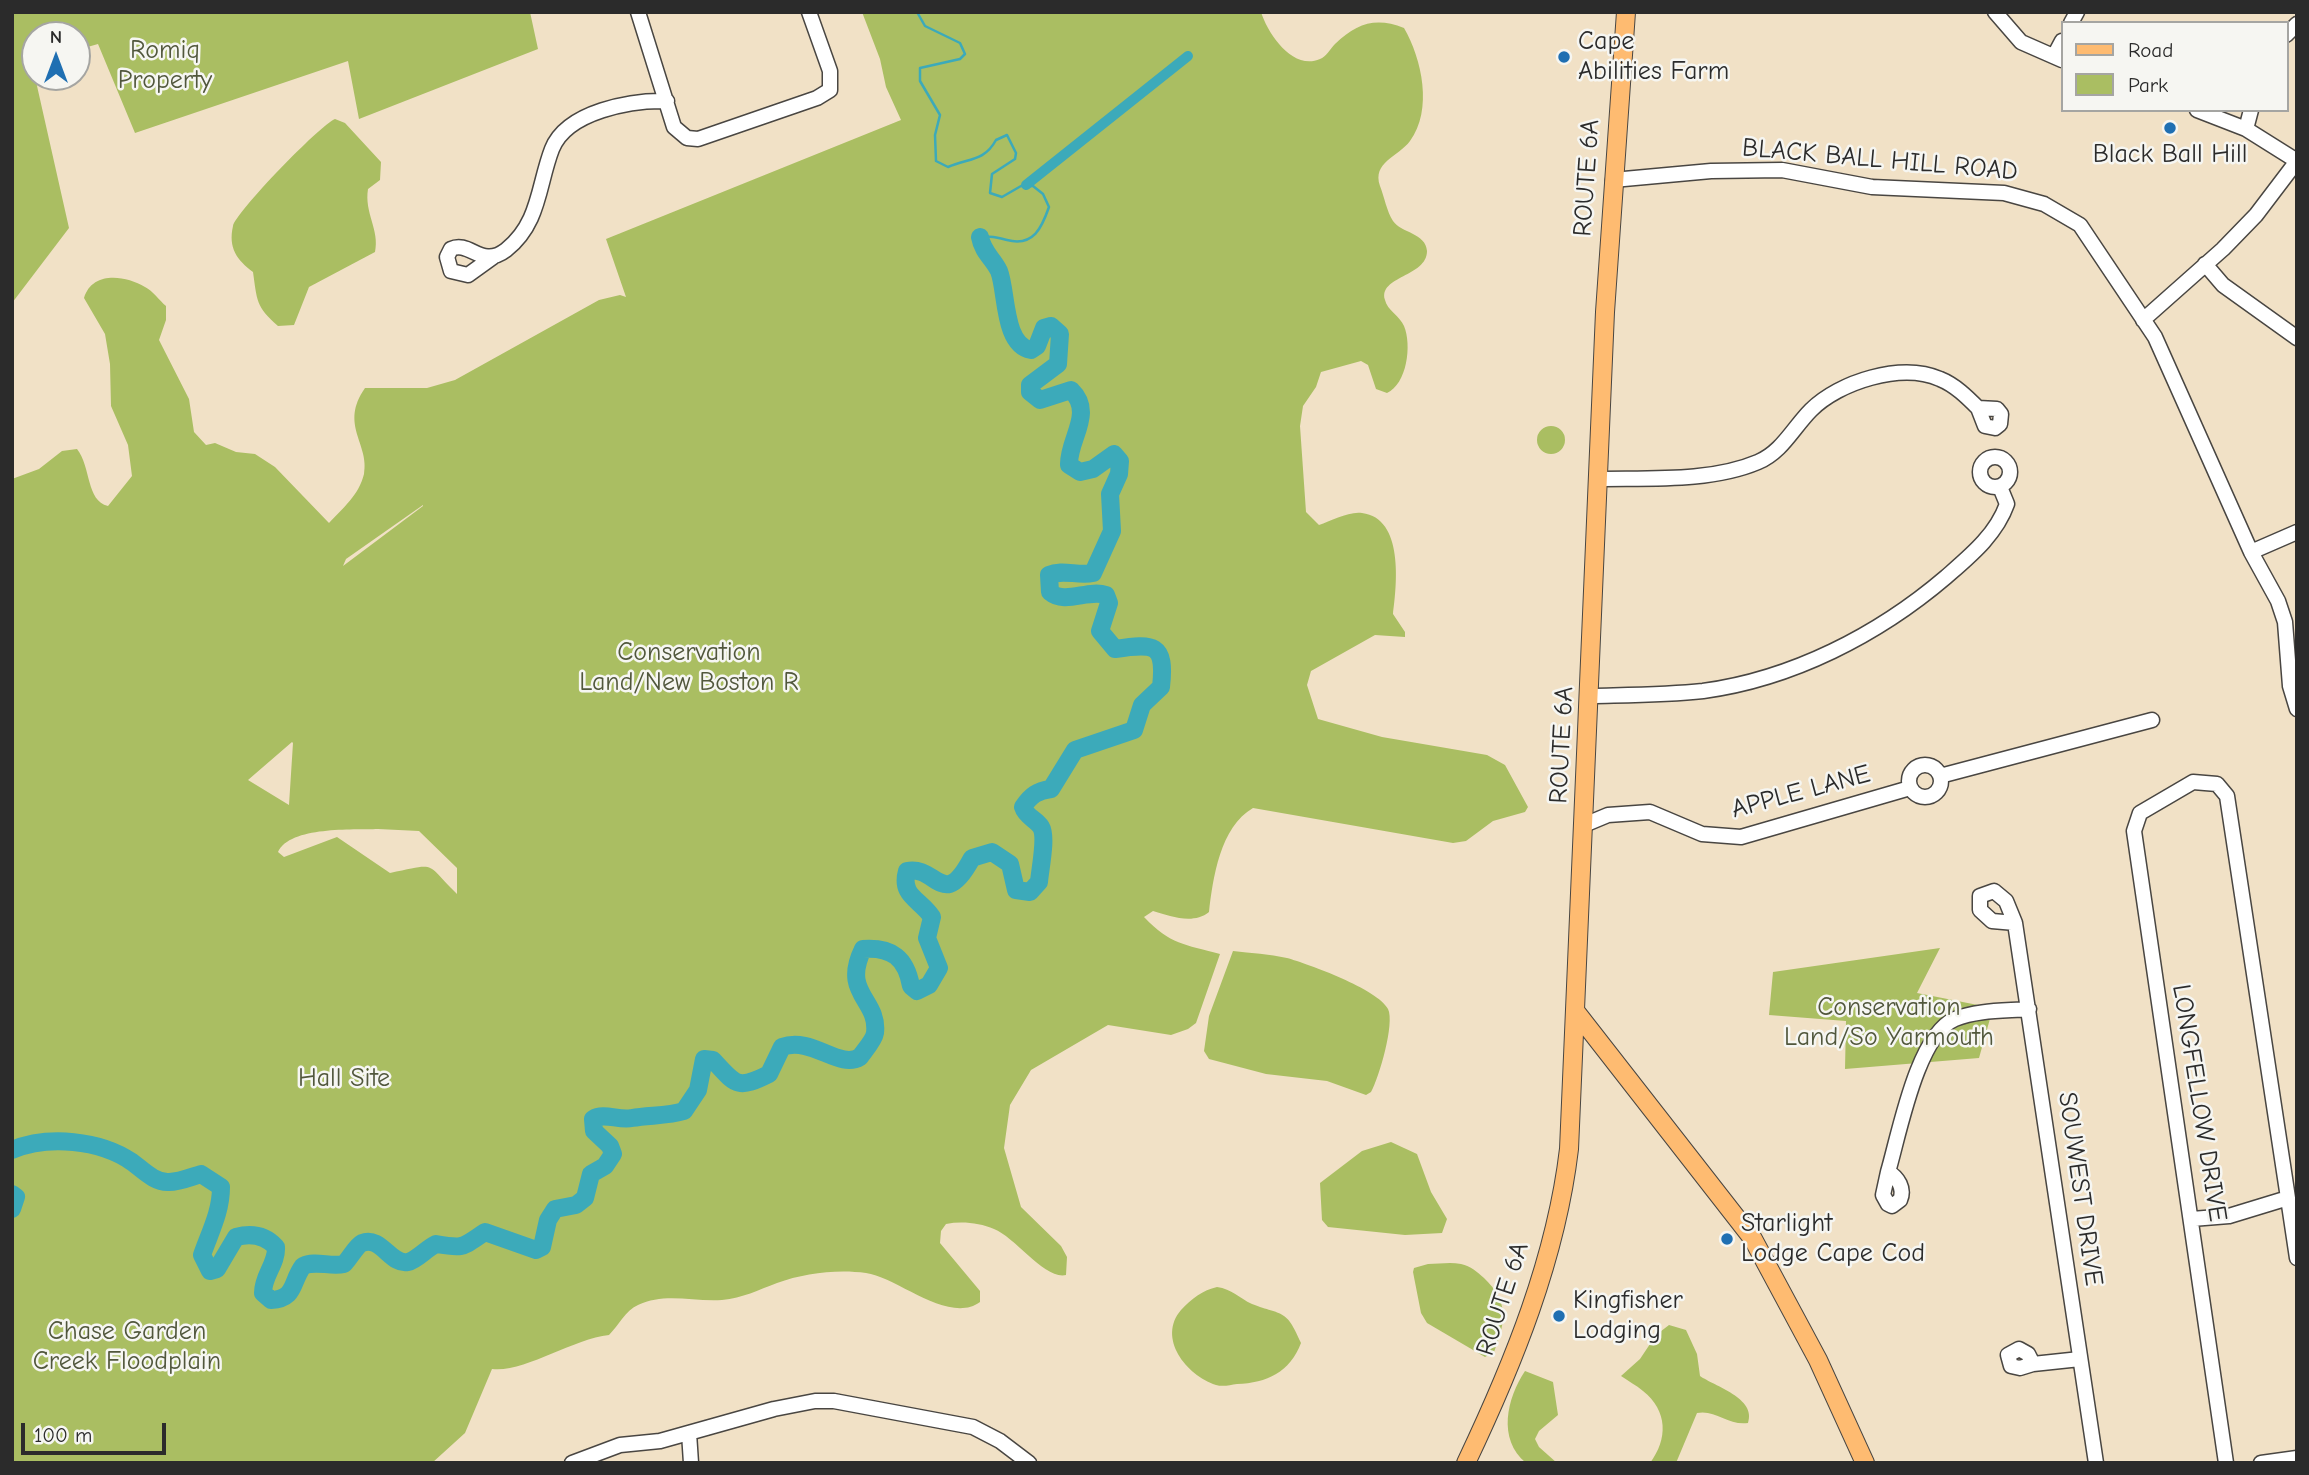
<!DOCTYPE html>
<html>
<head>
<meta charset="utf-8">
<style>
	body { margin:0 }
	#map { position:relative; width:2309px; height:1475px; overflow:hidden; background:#f1e1c6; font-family:"Comic Neue",sans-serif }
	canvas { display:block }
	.frame { position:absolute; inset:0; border:14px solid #2b2b2b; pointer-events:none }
	.legend { position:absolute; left:2061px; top:21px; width:228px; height:91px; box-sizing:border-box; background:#f6f6f2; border:2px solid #a5a5a2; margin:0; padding:9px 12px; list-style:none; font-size:21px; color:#2b2b2b }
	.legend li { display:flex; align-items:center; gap:14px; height:35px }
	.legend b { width:35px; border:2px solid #a5a5a2 }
	.north { position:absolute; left:21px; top:21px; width:70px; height:70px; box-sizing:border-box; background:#f6f6f2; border:2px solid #a5a5a2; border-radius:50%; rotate:0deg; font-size:19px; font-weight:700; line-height:28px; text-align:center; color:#2b2b2b }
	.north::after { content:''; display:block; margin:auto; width:24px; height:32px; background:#1f6fb2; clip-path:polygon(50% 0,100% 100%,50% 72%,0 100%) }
	.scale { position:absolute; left:21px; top:1423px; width:145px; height:32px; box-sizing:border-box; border:4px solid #2b2b2b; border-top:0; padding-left:9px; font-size:21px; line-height:24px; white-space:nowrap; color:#2b2b2b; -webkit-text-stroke:5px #f6f6f2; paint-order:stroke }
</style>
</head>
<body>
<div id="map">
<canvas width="2309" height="1475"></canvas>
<div class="frame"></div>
<ul class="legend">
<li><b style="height:9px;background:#febb71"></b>Road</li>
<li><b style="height:19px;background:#aabe62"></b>Park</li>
</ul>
<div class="north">N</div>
<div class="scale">100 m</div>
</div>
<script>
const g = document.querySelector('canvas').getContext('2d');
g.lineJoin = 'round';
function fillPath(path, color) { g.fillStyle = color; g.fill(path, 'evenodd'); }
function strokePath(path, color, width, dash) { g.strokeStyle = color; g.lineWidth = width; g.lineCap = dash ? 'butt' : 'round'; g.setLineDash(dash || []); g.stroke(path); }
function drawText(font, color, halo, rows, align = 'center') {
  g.font = font + ' "Comic Neue",sans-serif'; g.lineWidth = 5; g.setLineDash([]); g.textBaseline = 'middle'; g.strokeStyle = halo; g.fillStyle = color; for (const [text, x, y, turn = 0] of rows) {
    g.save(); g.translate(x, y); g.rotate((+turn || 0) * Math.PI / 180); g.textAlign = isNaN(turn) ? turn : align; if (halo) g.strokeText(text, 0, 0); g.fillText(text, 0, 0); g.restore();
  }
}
const green = new Path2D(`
	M 12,12 L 530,12 L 538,49 L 359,119 L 348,61 L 135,133 L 98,44 L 77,50 L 77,35 L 35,35 L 35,77 L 69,228 L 12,303 Z
	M 862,12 L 1261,12 C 1268,34 1293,71 1320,59 C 1326,57 1330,49 1335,44 C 1357,23 1376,17 1404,28 C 1422,59 1433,110 1410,141 C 1398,157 1372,162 1380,186 C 1384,196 1387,212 1393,221 C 1401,233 1426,233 1427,251 C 1427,277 1378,276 1385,300 C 1387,310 1400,316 1404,326 C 1412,345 1407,384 1387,393 L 1376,389 L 1368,365 L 1361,361 L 1321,372 L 1316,387 L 1303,406 L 1300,426 L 1306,512 L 1319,525 C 1331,521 1349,511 1362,513 C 1404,518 1397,585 1393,614 L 1405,632 L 1405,637 L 1375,635 L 1311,671 L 1307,685 L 1318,719 L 1382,737 L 1487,755 L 1505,765 L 1528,807 L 1525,812 L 1493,821 L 1466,841 L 1453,843 L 1253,808 C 1220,827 1213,878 1209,912 C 1193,925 1170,916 1153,911 L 1144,917 C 1171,945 1184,944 1220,954 L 1196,1023 L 1188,1029 L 1171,1035 L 1108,1025 L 1031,1070 L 1010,1105 L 1004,1148 L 1021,1207 L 1061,1246 L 1067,1257 L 1066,1275 C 1045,1280 1015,1237 994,1229 C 980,1223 962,1221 946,1224 L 941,1231 L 940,1243 L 980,1291 L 980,1302 C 949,1325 897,1277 866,1273 C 838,1269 804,1273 777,1283 C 758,1290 743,1298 722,1300 C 693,1302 665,1292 638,1305 C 625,1311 619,1325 609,1335 C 572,1339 524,1373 492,1369 L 465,1433 L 432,1463 L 12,1463 L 12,479 L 39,469 L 62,451 L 77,449 C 91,466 86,501 108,506 L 132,476 L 128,445 L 111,406 L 110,364 L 105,334 L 84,298 C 92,271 125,275 145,287 C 153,291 159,300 166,306 L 166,320 L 159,340 L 189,399 L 194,432 L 206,445 L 215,443 L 236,452 L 255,454 L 275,467 L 329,523 C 343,508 359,495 364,474 C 370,444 339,425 365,388 L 427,388 L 455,380 L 599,300 L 620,295 L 626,297 L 606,239 L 901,120 L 886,87 L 880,59 ZM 423,505 L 423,506 L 343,566 L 346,559 ZM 292,742 L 293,743 L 289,805 L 248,780 ZM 378,829 L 419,831 L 457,868 L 457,894 C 424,862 439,863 390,873 L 337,837 L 284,857 L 278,852 C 290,826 353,830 378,829 Z
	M 335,119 L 345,123 L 381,162 L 380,180 L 368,189 C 364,213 380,230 375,252 L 309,287 L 294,325 L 278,326 C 256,307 257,300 253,272 C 237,260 228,248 233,226 C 236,212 320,125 335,119 Z
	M1537 440a14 14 0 1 1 28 0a14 14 0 1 1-28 0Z
	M 1940,948 L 1917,993 L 1993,1008 L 1979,1058 L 1845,1069 L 1846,1021 L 1769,1015 L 1773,972 Z
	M 1233,951 C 1251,953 1269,954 1287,958 C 1308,964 1378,989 1388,1009 C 1395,1023 1379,1078 1371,1092 L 1366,1095 L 1327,1081 L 1266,1074 L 1209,1059 L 1204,1051 L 1209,1016 Z
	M 1391,1142 L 1417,1154 L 1431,1192 L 1447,1219 L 1442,1233 L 1405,1235 L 1328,1227 L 1322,1220 L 1320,1183 L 1362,1151 Z
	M 1428,1264 C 1439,1264 1450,1262 1461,1264 C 1471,1266 1477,1272 1484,1278 C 1509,1302 1506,1321 1494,1352 L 1485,1357 L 1427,1323 L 1421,1313 L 1413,1272 L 1414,1268 Z
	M 1217,1287 C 1232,1289 1239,1298 1252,1304 C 1283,1316 1286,1308 1301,1343 C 1290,1372 1267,1383 1237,1384 C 1230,1385 1223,1387 1216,1385 C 1186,1375 1157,1338 1181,1310 C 1191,1299 1203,1290 1217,1287 Z
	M 1669,1325 L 1686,1330 L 1697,1354 L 1700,1376 C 1714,1386 1757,1398 1748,1423 C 1729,1426 1715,1409 1697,1413 L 1676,1463 L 1650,1463 C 1668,1439 1668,1411 1643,1391 C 1636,1385 1628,1381 1621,1376 L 1640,1359 L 1656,1335 Z
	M 1525,1371 L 1553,1382 L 1558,1415 L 1539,1431 L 1535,1439 L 1539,1447 L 1557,1463 L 1526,1463 C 1497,1439 1507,1398 1525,1371 Z`);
const stream = new Path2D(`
	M 917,12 L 925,26 L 960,43 L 965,54 L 960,59 L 920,68 L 920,81 L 940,115 L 935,135 L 936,161 L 948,167 C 968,158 984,162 996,140 L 1007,135 L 1016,153 L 1015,159 L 992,174 L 990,193 L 1002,197 L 1021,186 L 1033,186 L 1043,194 L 1049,207 C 1042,227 1034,247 1007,240 C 998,238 990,235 980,237`);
const canal = new Path2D(`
	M 1026,185 L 1188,56`);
const river = new Path2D(`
	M 12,1150 C 48,1135 100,1140 132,1162 C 143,1170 155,1183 169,1182 C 179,1182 191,1177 201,1174 L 221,1187 C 221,1212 210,1232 202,1255 L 210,1271 L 217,1269 L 236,1237 C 251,1233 265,1235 276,1247 C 277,1264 263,1275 263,1293 L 271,1300 C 296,1299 291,1282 303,1266 C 315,1260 330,1267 344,1264 C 350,1258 356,1246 362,1243 C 381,1235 391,1266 408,1262 C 417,1260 427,1248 436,1244 C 465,1249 462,1247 485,1232 L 536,1250 L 542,1247 L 548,1220 L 555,1209 L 576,1205 L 585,1198 L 591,1174 L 605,1166 L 613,1154 L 610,1146 L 594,1131 L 593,1119 C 604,1112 619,1121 632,1118 C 649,1115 668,1116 684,1111 L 698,1090 L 704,1059 L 713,1060 C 736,1085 737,1090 769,1074 L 782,1047 C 812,1036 839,1070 860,1057 C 865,1050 874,1040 875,1033 C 879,999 841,994 863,949 C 892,947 906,958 911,986 L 917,991 L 929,985 L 939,968 L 927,938 L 932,917 C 920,899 900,896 907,871 C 937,865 943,912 972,858 L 992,852 L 1010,864 L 1016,890 L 1030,892 L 1039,882 C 1040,869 1047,837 1041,827 C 1036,819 1026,817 1023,807 C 1031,795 1037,791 1051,789 L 1075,750 L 1134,730 L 1142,705 L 1161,687 C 1166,643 1154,643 1115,649 L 1100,631 L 1109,603 L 1106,595 C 1088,589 1065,605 1050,592 L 1049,575 C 1062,569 1078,576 1093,573 L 1112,531 L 1110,494 L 1119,474 L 1120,461 L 1114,454 L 1093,469 L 1080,472 L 1069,465 C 1068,439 1095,413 1071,390 L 1040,400 L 1030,392 L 1030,385 L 1058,364 L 1060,334 L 1051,326 L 1044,328 L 1037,346 L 1031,350 C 1003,345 1007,291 999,271 C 993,258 983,253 980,237
	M 12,1194 L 16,1197 L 12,1209`);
const minor = new Path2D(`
	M 638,12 L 674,127 L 687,138 L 698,139 L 817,98 L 830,90 L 830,71 L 809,12
	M 1995,12 L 2021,42 L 2062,60
	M 2071,23 L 2077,12
	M 2286,35 L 2297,24
	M 2054,56 L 2062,41
	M 2197,110 L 2246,129 L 2297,161
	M 2246,129 L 2251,110
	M 1613,180 L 1711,171 L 1782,170 L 1872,187 L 2004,193 L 2044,204 L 2080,225 L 2155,337 L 2251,552 L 2278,601 L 2285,622 L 2290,686 L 2297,709
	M 493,257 L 468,275 L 451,271 L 447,257 L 451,249 C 470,240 481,269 506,250 C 540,223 538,185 552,149 C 567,111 632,100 667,101
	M 2205,264 L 2223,285 L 2297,338
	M 2143,320 L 2223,249 L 2256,215 L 2297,161
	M 1978,408 L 1997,409 L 2001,414 L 2000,424 L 1995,428 L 1985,426 Z
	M1980 472a15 15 0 1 1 30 0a15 15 0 1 1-30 0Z
	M 1599,479 C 1650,478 1711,482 1758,462 C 1782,452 1793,428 1811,410 C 1839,382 1901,362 1940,379 C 1955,385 1967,397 1978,408
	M 2251,552 L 2297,532
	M 1591,696 C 1628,695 1666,695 1703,691 C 1792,679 1878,635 1946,577 C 1970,556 1996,535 2007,504 L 2000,487
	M1909 781a16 16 0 1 1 32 0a16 16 0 1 1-32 0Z
	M 1940,776 L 2152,720
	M 1584,825 L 1608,815 L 1650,812 L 1702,834 L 1741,837 L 1910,788
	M 1994,891 L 2006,901 L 2015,923 L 1992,921 L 1980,910 L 1980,896 Z
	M 2015,923 L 2096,1463
	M 1888,1172 C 1899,1135 1917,1035 1955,1019 C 1977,1010 2006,1011 2029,1009
	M 1888,1172 C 1898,1177 1905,1189 1900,1200 L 1892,1206 L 1888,1204 L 1883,1195 Z
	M 2192,1219 L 2229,1216 L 2288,1198 L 2297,1258
	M 2019,1349 L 2028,1354 L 2033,1364 L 2020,1368 L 2011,1366 L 2008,1355 Z
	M 2033,1364 L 2080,1359
	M 689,1433 L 691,1463
	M 572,1463 L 620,1445 L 660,1441 L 774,1409 L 815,1401 L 834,1401 L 973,1427 L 1000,1441 L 1029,1463
	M 2226,1463 L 2134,831 L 2140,813 L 2193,782 L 2217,784 L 2227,796 L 2288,1198
	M 2261,1463 L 2297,1458`);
const major = new Path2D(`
	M 1576,1012 L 1753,1239 L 1818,1360 L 1865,1463
	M 1466,1463 C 1513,1364 1556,1259 1569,1149 L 1605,312 L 1626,12`);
const markers = [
	[1564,57,7,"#1f6fb2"],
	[2170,128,7,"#1f6fb2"],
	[1727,1239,7,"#1f6fb2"],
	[1559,1316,7,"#1f6fb2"]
];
const poiNames = [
	["Cape",1578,42],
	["Abilities Farm",1578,72],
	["Black Ball Hill",2170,155,"center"],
	["Starlight",1741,1224],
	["Lodge Cape Cod",1741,1254],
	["Kingfisher",1573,1301],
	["Lodging",1573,1331]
];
const parkNames = [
	["Romiq",165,51],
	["Property",165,81],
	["Conservation",689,653],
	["Land/New Boston R",689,683],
	["Conservation",1889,1008],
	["Land/So Yarmouth",1889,1038],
	["Hall Site",344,1079],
	["Chase Garden",127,1332],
	["Creek Floodplain",127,1362]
];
const streetNames = [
	["BLACK BALL HILL ROAD",1880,160,5],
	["ROUTE 6A",1587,178,-86],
	["ROUTE 6A",1562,745,-87],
	["APPLE LANE",1801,792,-15],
	["LONGFELLOW DRIVE",2199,1103,81],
	["SOUWEST DRIVE",2080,1189,82],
	["ROUTE 6A",1503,1299,-72]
];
fillPath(green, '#aabe62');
strokePath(stream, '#3caaba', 2.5);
strokePath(canal, '#3caaba', 10);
strokePath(river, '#3caaba', 18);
strokePath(minor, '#494642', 17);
strokePath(major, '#494642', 20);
strokePath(minor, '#fff', 14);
strokePath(major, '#febb71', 18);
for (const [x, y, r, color] of markers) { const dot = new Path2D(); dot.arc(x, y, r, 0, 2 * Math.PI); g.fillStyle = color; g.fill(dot); strokePath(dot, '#f6f6f2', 2.5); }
drawText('26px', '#2b2b2b', '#f6f6f2', poiNames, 'left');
drawText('26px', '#51573c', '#f6f6f2', parkNames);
drawText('26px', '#2b2b2b', '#f6f6f2', streetNames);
</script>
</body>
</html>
